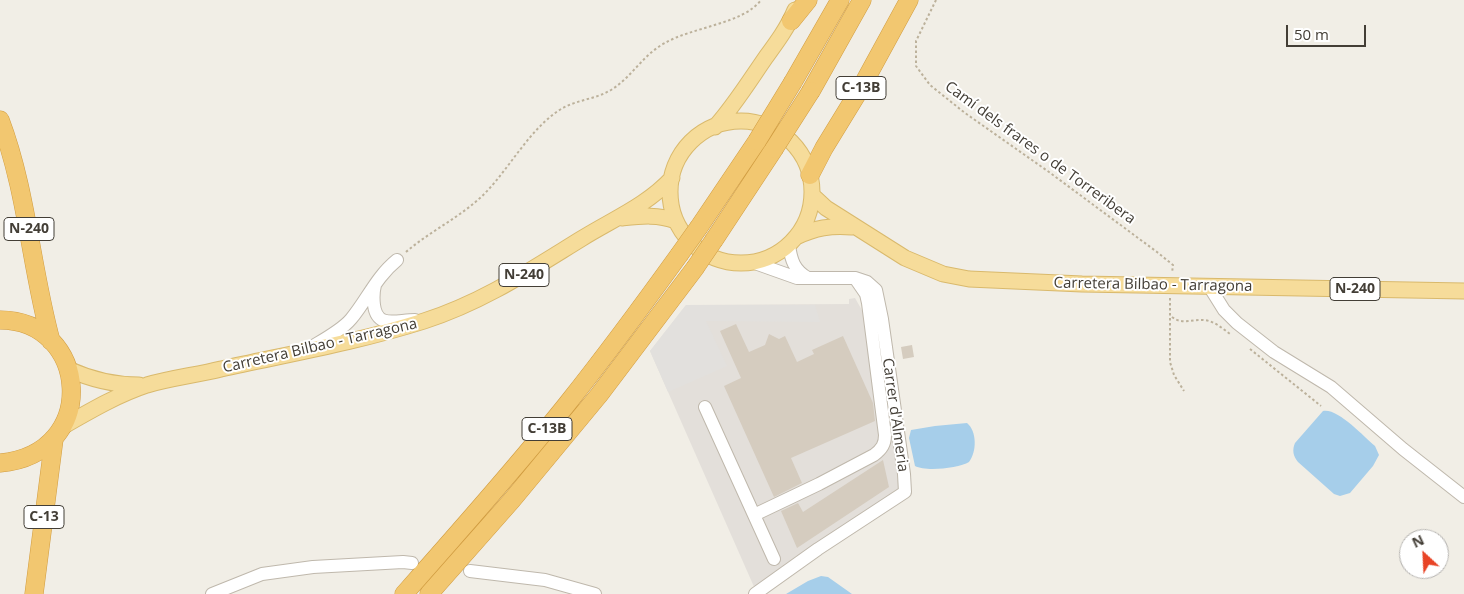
<!DOCTYPE html>
<html>
<head>
<meta charset="utf-8">
<style>
	body { margin:0 }
	#map { position:relative; width:1464px; height:594px; overflow:hidden; background:#f1eee6; font-family:"Open Sans",sans-serif }
	canvas { display:block }
	.north { position:absolute; left:1399px; top:529px; width:50px; height:50px; box-sizing:border-box; background:#fff; border:1px solid #b4b2af; border-radius:50%; rotate:335deg; font-size:14px; font-weight:700; line-height:20px; text-align:center; color:#433e36 }
	.north::after { content:''; display:block; margin:auto; width:18px; height:22px; background:#e84426; clip-path:polygon(50% 0,100% 100%,50% 72%,0 100%) }
	.scale { position:absolute; left:1286px; top:25px; width:80px; height:22px; box-sizing:border-box; border:2px solid #433e36; border-top:0; padding-left:6px; font-size:15px; line-height:18px; white-space:nowrap; color:#433e36; -webkit-text-stroke:4px #fff; paint-order:stroke }
</style>
</head>
<body>
<div id="map">
<canvas width="1464" height="594"></canvas>
<div class="north">N</div>
<div class="scale">50 m</div>
</div>
<script>
const g = document.querySelector('canvas').getContext('2d');
g.lineJoin = 'round';
function fillPath(path, color) { g.fillStyle = color; g.fill(path, 'evenodd'); }
function strokePath(path, color, width, dash) { g.strokeStyle = color; g.lineWidth = width; g.lineCap = dash ? 'butt' : 'round'; g.setLineDash(dash || []); g.stroke(path); }
function drawText(font, color, halo, rows, align = 'center') {
  g.font = font + ' "Open Sans",sans-serif'; g.lineWidth = 4; g.setLineDash([]); g.textBaseline = 'middle'; g.strokeStyle = halo; g.fillStyle = color; for (const [text, x, y, turn = 0] of rows) {
    g.save(); g.translate(x, y); g.rotate((+turn || 0) * Math.PI / 180); g.textAlign = isNaN(turn) ? turn : align; if (halo) g.strokeText(text, 0, 0); g.fillText(text, 0, 0); g.restore();
  }
}
const industrial = new Path2D(`
	M 855,298 L 863,312 L 876,309 L 900,479 L 899,489 L 755,589 L 650,351 L 686,305 L 849,304 L 849,299 Z`);
const parking = new Path2D(`
	M 686,305 L 815,305 L 820,322 L 706,321 L 727,366 L 668,392 L 650,351 Z`);
const water = new Path2D(`
	M 1323,411 C 1338,408 1363,436 1375,446 L 1379,455 L 1373,466 L 1350,493 L 1340,496 L 1334,494 L 1298,462 C 1293,456 1292,450 1295,443 Z
	M 967,423 C 977,431 977,452 969,462 C 959,468 926,472 915,466 L 909,438 L 911,430 L 935,426 Z
	M 821,576 L 828,577 L 852,594 L 786,594 L 808,581 Z`);
const building = new Path2D(`
	M 736,324 L 749,352 L 765,345 L 769,334 L 779,339 L 785,336 L 797,362 L 814,354 L 812,350 L 843,336 L 873,403 L 875,421 L 791,458 L 802,483 L 774,497 L 724,386 L 741,378 L 720,331 Z
	M 912,345 L 914,357 L 903,359 L 901,347 Z
	M 883,460 L 889,487 L 797,548 L 781,511 L 798,503 L 803,512 Z`);
const path = new Path2D(`
	M 936,0 L 916,41 L 916,66 L 930,85 L 965,113 L 1049,172 L 1157,252 L 1173,265 L 1172,273
	M 406,252 C 429,232 457,219 480,198 C 508,172 526,133 558,111 C 575,99 597,100 614,88 C 633,75 644,54 665,43 C 692,27 743,24 761,0
	M 1170,298 L 1170,362 L 1174,375 L 1184,391
	M 1172,317 C 1182,325 1193,319 1204,320 C 1214,321 1222,328 1230,334
	M 1250,349 L 1321,406`);
const minor = new Path2D(`
	M 789,245 C 791,260 794,270 808,278
	M 752,262 L 797,278 L 855,278 L 867,282 L 876,290 L 882,319 L 904,474 L 905,492 L 818,549 L 755,594
	M 375,285 C 373,293 373,297 374,305 C 377,329 396,320 415,320
	M 1209,286 L 1224,310 L 1237,323 L 1274,352 L 1331,387 L 1403,449 L 1464,497
	M 308,349 C 321,341 341,331 351,319 C 367,300 376,277 397,260
	M 705,407 L 774,559
	M 754,515 L 819,484 L 874,455 C 882,449 885,444 885,435 L 868,303 L 866,294 L 855,278
	M 470,571 L 545,580 L 595,594
	M 212,594 L 262,574 L 313,567 L 403,562 L 412,563`);
const major = new Path2D(`
	M670 192a71 71 0 1 1 142 0a71 71 0 1 1-142 0Z
	M 715,127 C 734,106 750,80 766,57 C 777,42 788,27 795,10
	M 812,195 L 826,208 L 905,258 L 943,274 L 969,279 L 1082,284 L 1464,291
	M 622,218 C 641,216 658,214 676,221
	M 796,237 C 815,228 831,225 852,227
	M 68,369 C 92,380 113,385 139,385
	M 62,427 C 90,411 117,395 147,385 C 171,378 197,375 221,369 C 289,354 358,342 424,321 C 483,302 529,271 581,239 C 613,219 646,206 672,178`);
const highway = new Path2D(`
	M 791,21 L 808,0
	M 793,82 L 840,0
	M 811,91 L 862,0
	M 0,120 C 27,191 31,268 51,341
	M 810,175 L 824,148 L 862,86 L 909,0
	M 699,227 L 757,141
	M 714,240 L 774,149
	M 0,320 C 89,320 101,454 0,463
	M 34,594 L 54,439
	M 404,594 C 459,532 515,469 567,404 C 606,355 643,305 679,255
	M 429,594 L 512,500 L 599,395 L 695,268`);
const highwayBridge = new Path2D(`
	M 757,141 L 793,82
	M 774,149 L 811,91
	M 679,255 L 699,227
	M 695,268 L 714,240`);
const shields = [
	[861,88,50],
	[29,229,50],
	[524,275,50],
	[1355,289,50],
	[547,429,50],
	[44,517,40]
];
const shieldNames = [
	["C-13B",861,88],
	["N-240",29,229],
	["N-240",524,275],
	["N-240",1355,289],
	["C-13B",547,429],
	["C-13",44,517]
];
const streetNames = [
	["Camí dels frares o de Torreribera",1040,153,36],
	["Carretera Bilbao - Tarragona",1153,285,1],
	["Carretera Bilbao - Tarragona",320,346,-13],
	["Carrer d'Almeria",895,415,82]
];
fillPath(industrial, '#e3dfda');
fillPath(parking, '#e2e0dd');
fillPath(water, '#a6ceea');
fillPath(building, '#d5ccbf');
strokePath(minor, '#bfb8ac', 14);
strokePath(major, '#d9b96c', 17);
strokePath(highway, '#d09c41', 19);
strokePath(path, '#bcb19b', 2, [2.5, 2.5]);
strokePath(minor, '#fff', 12);
strokePath(major, '#f6dc9a', 15);
strokePath(highway, '#f2c770', 18);
strokePath(highwayBridge, '#d09c41', 19, []);
strokePath(highwayBridge, '#f2c770', 18);
for (const [x, y, w] of shields) { const box = new Path2D(); box.roundRect(x - w / 2, y - 11.5, w, 23, 4); g.fillStyle = '#fff'; g.fill(box); strokePath(box, '#433e36', 1); }
drawText('bold 14px', '#433e36', null, shieldNames);
drawText('15px', '#433e36', '#fff', streetNames);
</script>
</body>
</html>
